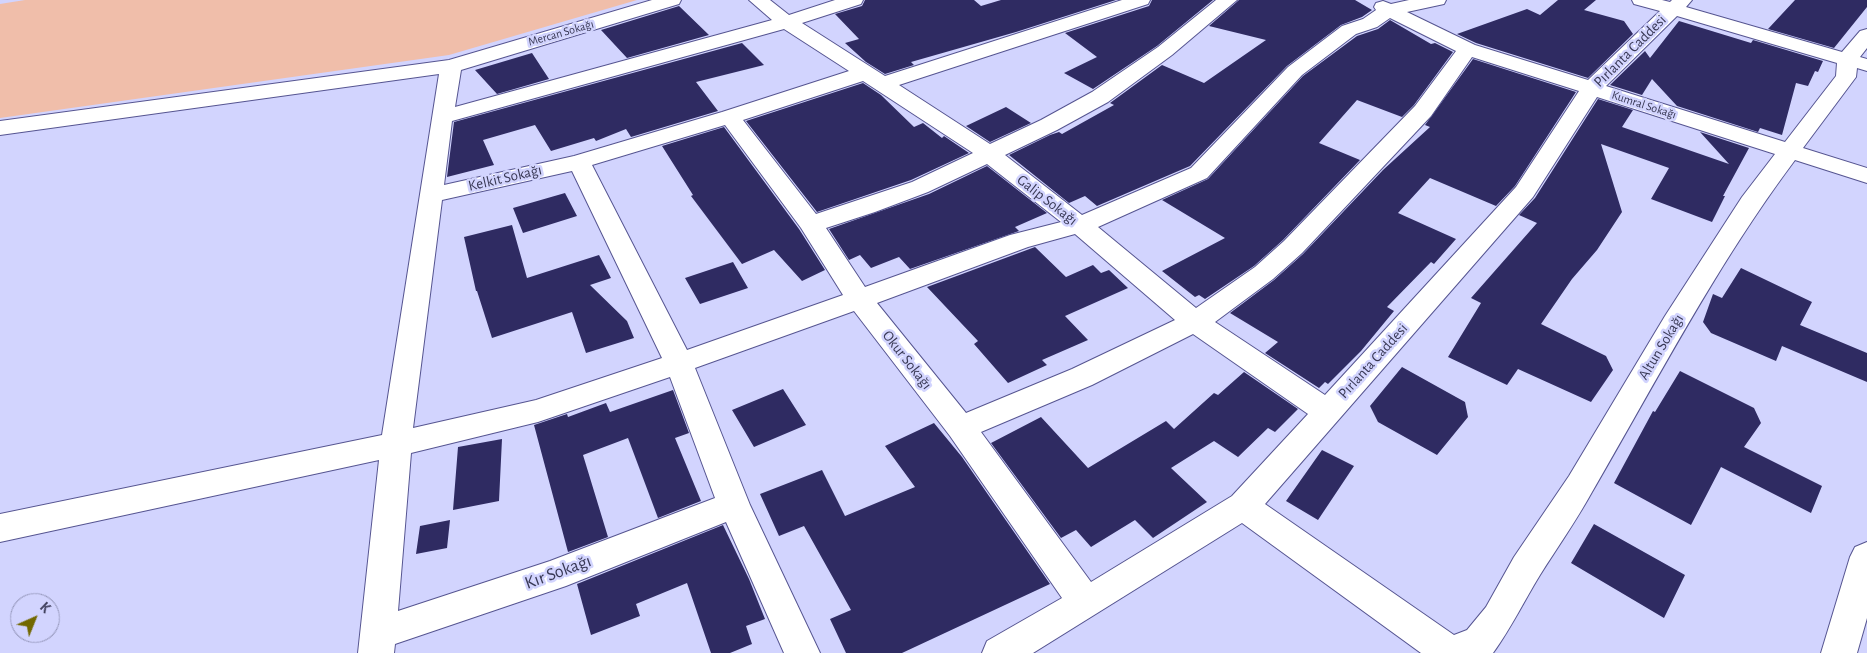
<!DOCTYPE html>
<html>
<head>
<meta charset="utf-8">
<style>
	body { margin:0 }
	#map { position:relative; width:1867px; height:653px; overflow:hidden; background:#d2d4fe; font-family:"Alegreya Sans",sans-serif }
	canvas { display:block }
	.north { position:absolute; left:10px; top:593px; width:50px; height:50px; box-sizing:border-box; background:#d2d4fe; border:1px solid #9496ba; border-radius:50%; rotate:44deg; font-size:14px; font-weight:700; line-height:20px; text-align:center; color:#383854 }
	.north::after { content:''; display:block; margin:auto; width:18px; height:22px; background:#726800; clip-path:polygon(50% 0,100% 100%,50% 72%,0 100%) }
</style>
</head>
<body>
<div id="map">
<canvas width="1867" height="653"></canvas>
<div class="north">K</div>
</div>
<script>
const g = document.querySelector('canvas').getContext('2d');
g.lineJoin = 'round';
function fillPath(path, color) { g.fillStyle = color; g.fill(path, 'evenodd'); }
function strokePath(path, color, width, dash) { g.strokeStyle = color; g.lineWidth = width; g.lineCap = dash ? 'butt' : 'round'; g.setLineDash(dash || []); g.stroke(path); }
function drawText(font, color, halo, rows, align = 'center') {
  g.font = font + ' "Alegreya Sans",sans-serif'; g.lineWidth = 5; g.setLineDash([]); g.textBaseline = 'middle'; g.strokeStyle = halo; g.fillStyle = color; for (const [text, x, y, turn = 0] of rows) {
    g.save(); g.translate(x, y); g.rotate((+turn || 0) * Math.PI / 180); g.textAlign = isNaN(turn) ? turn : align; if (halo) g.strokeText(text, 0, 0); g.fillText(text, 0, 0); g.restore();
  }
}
const green = new Path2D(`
	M 25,0 L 637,0 L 449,55 L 0,118 L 0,4 Z`);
const building = new Path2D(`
	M 865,0 L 974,0 L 981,6 L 1001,0 L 1116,0 L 1016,32 L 911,62 L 914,65 L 885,74 L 866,62 L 845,43 L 859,39 L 835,14 L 862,6 Z
	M 1152,0 L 1213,0 L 1157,46 L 1093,89 L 1064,73 L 1097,57 L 1065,33 L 1149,6 Z
	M 1239,0 L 1355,0 L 1372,10 L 1362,17 L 1341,25 L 1287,66 L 1190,166 L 1097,206 L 1085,196 L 1069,203 L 1009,155 L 1050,135 L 1059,132 L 1062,134 L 1114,105 L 1110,103 L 1162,65 L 1204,83 L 1266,40 L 1209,26 Z
	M 1558,0 L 1596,0 L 1584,10 L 1624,21 L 1633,34 L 1588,78 L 1476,43 L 1457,34 L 1527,9 L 1540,15 Z
	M 1795,0 L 1867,0 L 1867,7 L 1834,48 L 1768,29 Z
	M 679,6 L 709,35 L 627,58 L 601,30 Z
	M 1390,20 L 1431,44 L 1435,43 L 1453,52 L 1414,105 L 1402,117 L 1357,100 L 1319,143 L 1360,160 L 1283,240 L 1254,266 L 1205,299 L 1199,295 L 1195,297 L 1162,271 L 1225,238 L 1162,200 L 1208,179 L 1303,76 L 1357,36 L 1378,29 Z
	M 1679,21 L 1751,43 L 1753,40 L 1823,61 L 1818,72 L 1815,71 L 1808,86 L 1796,83 L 1782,135 L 1760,128 L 1758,132 L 1677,106 L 1652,79 L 1642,95 L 1610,85 L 1645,51 L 1650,58 Z
	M 742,43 L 764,65 L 696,82 L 718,111 L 631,137 L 626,129 L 596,141 L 594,138 L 551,151 L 535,125 L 483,140 L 494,165 L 447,177 L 454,122 Z
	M 532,53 L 549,79 L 497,94 L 475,70 Z
	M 1473,59 L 1576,92 L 1515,186 L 1496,206 L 1430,178 L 1398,213 L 1456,239 L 1434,264 L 1431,262 L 1387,307 L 1394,311 L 1361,351 L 1328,384 L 1325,382 L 1319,388 L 1265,353 L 1278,342 L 1230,313 L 1274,280 L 1303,254 L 1383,170 L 1430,127 L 1425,125 Z
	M 863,83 L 881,95 L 914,127 L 923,123 L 942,138 L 944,136 L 969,153 L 911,180 L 817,212 L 746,121 Z
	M 1598,99 L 1633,110 L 1622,127 L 1729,164 L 1700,132 L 1749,148 L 1723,196 L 1725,196 L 1712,222 L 1651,199 L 1669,168 L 1601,144 L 1622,212 L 1597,250 L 1572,279 L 1541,324 L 1606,356 L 1613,370 L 1591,402 L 1518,369 L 1507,385 L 1448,357 L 1481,303 L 1471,298 L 1537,223 L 1519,215 L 1535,198 Z
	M 1006,107 L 1031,123 L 990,142 L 966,126 Z
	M 724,127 L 799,229 L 825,270 L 802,281 L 774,250 L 742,264 L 691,196 L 693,195 L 662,146 Z
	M 987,166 L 1047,213 L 1015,227 L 1019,231 L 910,269 L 899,257 L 871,268 L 860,255 L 849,260 L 829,229 L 929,194 Z
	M 565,193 L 577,216 L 523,233 L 513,208 Z
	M 512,225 L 527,278 L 599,255 L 611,278 L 590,285 L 627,321 L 634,338 L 586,353 L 572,312 L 492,338 L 477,291 L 476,291 L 464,237 Z
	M 1035,247 L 1066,277 L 1093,265 L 1101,273 L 1109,270 L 1128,288 L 1065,316 L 1088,340 L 1042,360 L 1047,365 L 1008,383 L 974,344 L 978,341 L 927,287 Z
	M 733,262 L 748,288 L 700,304 L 685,278 Z
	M 1741,268 L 1812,302 L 1800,325 L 1867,353 L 1867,382 L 1782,346 L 1776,361 L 1711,333 L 1703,322 L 1713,294 L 1722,298 Z
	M 1402,367 L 1465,402 L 1468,417 L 1437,455 L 1378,422 L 1370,406 Z
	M 1680,371 L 1754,408 L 1761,423 L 1744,447 L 1822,486 L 1811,513 L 1721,467 L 1691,525 L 1614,483 L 1653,411 L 1655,412 Z
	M 1244,372 L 1298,409 L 1275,432 L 1268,428 L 1238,457 L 1214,441 L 1171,468 L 1207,502 L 1153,538 L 1135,520 L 1091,547 L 1076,530 L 1061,538 L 991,443 L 1041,417 L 1088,468 L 1166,421 L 1174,429 L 1214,393 L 1218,395 Z
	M 783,389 L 806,425 L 754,447 L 732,410 Z
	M 673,390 L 689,433 L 675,438 L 701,501 L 658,518 L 628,438 L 583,455 L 608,537 L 568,552 L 534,425 L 567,414 L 568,417 L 606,403 L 610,412 Z
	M 934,423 L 962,457 L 1050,584 L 902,653 L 846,653 L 830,619 L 851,610 L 804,526 L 779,536 L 760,494 L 822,470 L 845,516 L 915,487 L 885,446 Z
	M 502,439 L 499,501 L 453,510 L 458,447 Z
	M 1322,450 L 1354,466 L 1318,520 L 1286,501 Z
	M 450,520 L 447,548 L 416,554 L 420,526 Z
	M 1594,524 L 1685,575 L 1664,618 L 1571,563 Z
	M 723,525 L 749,579 L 765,619 L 746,626 L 752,644 L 730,653 L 711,653 L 687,583 L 636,604 L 640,616 L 591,635 L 577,584 Z`);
const minor = new Path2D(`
	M 652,0 L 681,0 L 679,4 L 461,70 L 455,107 L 772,20 L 749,0 L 770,0 L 789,15 L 835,0 L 863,0 L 861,4 L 802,23 L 885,76 L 1122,0 L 1150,0 L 1148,4 L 899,85 L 990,144 L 1041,120 L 1092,92 L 1158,47 L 1216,0 L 1237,0 L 1172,55 L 1108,102 L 1057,130 L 1005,155 L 1082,215 L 1191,168 L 1288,67 L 1342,26 L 1363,19 L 1376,10 L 1374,7 L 1376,3 L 1383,1 L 1391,4 L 1409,0 L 1446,0 L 1444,4 L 1407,12 L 1475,45 L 1588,80 L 1660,11 L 1634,4 L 1632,0 L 1662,0 L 1670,2 L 1672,0 L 1692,0 L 1686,7 L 1842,52 L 1860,31 L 1867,29 L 1867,48 L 1860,57 L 1867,59 L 1867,71 L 1857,68 L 1856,77 L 1803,148 L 1867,168 L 1867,183 L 1795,160 C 1717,264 1657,380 1592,492 C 1576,521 1557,548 1540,575 C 1524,601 1511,628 1493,653 L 1421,653 L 1242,523 L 1033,653 L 982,653 L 987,641 L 1062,598 L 950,436 L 854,311 L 695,368 L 750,505 L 820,653 L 784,653 L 726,522 L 566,586 L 395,644 L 394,653 L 358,653 L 379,460 L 0,542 L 0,514 L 382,435 L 439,74 L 0,135 L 0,121 L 449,60 ZM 1677,16 L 1837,63 L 1836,76 L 1785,142 L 1606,86 ZM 1390,18 L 1456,51 L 1415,106 L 1284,241 L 1255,267 L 1196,308 L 1098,227 L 1207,178 L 1302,75 L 1356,34 L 1377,27 ZM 784,29 L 849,71 L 722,112 L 574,156 L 444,185 L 452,121 ZM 1472,57 L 1579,91 L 1516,187 L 1325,395 L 1215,322 L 1273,279 L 1302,253 L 1431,116 ZM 863,81 L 973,153 L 912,182 L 816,214 L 743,120 ZM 1597,97 L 1775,154 L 1742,197 L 1665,316 L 1569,476 L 1514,557 L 1486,607 L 1467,630 L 1454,635 L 1265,504 L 1533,197 ZM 725,125 L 801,228 L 843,295 L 687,350 L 592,165 ZM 987,164 L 1061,222 L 1010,235 L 865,287 L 826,228 L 875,212 L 928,192 ZM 572,171 L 662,358 L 536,400 L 413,428 L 442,200 ZM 1075,234 L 1175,320 L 1072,369 L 966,413 L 877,303 L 1028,247 ZM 1193,334 L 1308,414 L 1232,496 L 1091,582 L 981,432 L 1092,385 ZM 670,377 L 715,498 L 550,561 L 398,611 L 411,453 L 538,422 Z
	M 1867,542 L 1867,618 L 1857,653 L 1821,653 L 1850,557 L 1855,547 Z`);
const farStreetnames = [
	["Mercan Sokağı",561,33,-16],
	["Kumral Sokağı",1644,105,18]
];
const streetNames = [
	["Pırlanta Caddesi",1630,51,-45],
	["Kelkit Sokağı",505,178,-13],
	["Galip Sokağı",1047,200,38],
	["Altun Sokağı",1661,347,-59],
	["Okur Sokağı",907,360,52],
	["Pırlanta Caddesi",1373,361,-48]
];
const nearStreetnames = [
	["Kır Sokağı",558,572,-20]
];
fillPath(green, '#f0beaa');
fillPath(building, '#2f2b62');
strokePath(minor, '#565591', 2);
fillPath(minor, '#fff');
drawText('12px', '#383854', '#d2d4fe', farStreetnames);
drawText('15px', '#383854', '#d2d4fe', streetNames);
drawText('18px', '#383854', '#d2d4fe', nearStreetnames);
</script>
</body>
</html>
